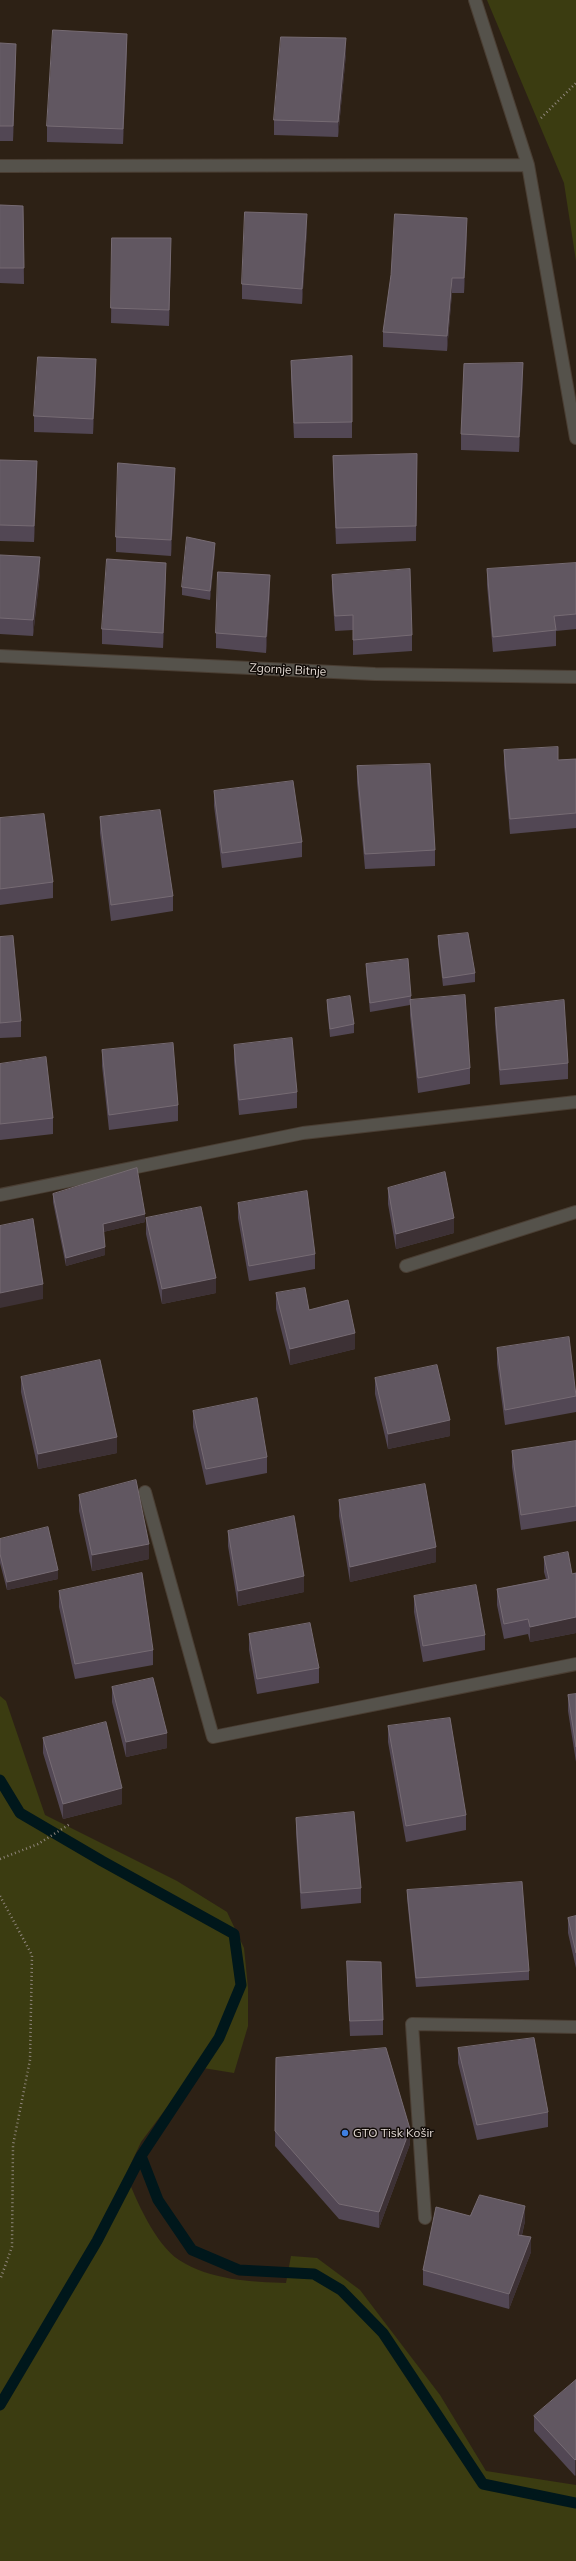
<!DOCTYPE html>
<html>
<head>
<meta charset="utf-8">
<style>
	body { margin:0 }
	canvas { display:block; background:#2d2115 }
</style>
</head>
<body>
<canvas width="576" height="2561"></canvas>
<script>
const g = document.querySelector('canvas').getContext('2d');
g.lineJoin = 'round';
function fillPath(path, color) { g.fillStyle = color; g.fill(path, 'evenodd'); }
function strokePath(path, color, width, dash) { g.strokeStyle = color; g.lineWidth = width; g.lineCap = dash ? 'butt' : 'round'; g.setLineDash(dash || []); g.stroke(path); }
function drawText(font, color, halo, rows, align = 'center') {
  g.font = font + ' Mulish,sans-serif'; g.lineWidth = 3; g.setLineDash([]); g.textBaseline = 'middle'; g.strokeStyle = halo; g.fillStyle = color; for (const [text, x, y, turn = 0] of rows) {
    g.save(); g.translate(x, y); g.rotate((+turn || 0) * Math.PI / 180); g.textAlign = isNaN(turn) ? turn : align; if (halo) g.strokeText(text, 0, 0); g.fillText(text, 0, 0); g.restore();
  }
}
const green = new Path2D(`
	M 487,0 L 576,0 L 576,261 L 564,183 Z
	M 0,1696 L 6,1701 L 45,1815 L 177,1881 L 227,1912 L 244,1948 L 248,1988 L 248,2026 L 234,2073 L 197,2067 L 141,2142 L 126,2174 C 136,2200 155,2244 179,2260 C 210,2280 251,2282 286,2283 L 291,2256 L 317,2258 L 360,2290 L 440,2395 L 486,2471 L 576,2485 L 576,2561 L 0,2561 Z`);
const stream = new Path2D(`
	M 0,1780 L 20,1813 L 102,1861 L 234,1934 L 241,1985 L 219,2038 L 141,2156 L 97,2241 L 0,2405
	M 141,2156 L 158,2200 L 192,2250 L 239,2270 L 314,2274 L 341,2290 L 383,2333 L 483,2484 L 576,2503`);
const path = new Path2D(`
	M 541,118 L 576,83
	M 0,1859 L 38,1844 L 70,1824
	M 0,1896 L 32,1955 L 30,2060 L 13,2145 L 12,2247 L 0,2280`);
const service = new Path2D(`
	M 0,1195 L 303,1133 L 576,1102
	M 406,1266 L 576,1212
	M 145,1492 L 213,1737 L 576,1664
	M 425,2218 L 412,2024 L 576,2027`);
const minor = new Path2D(`
	M 475,0 L 528,165 L 576,438
	M 0,166 L 528,165
	M 0,656 L 375,674 L 576,677`);
const wall = new Path2D(`
	M 0,43 L 16,59 L 13,141 L 0,141 Z
	M 127,50 L 123,144 L 47,142 L 47,126 Z
	M 346,54 L 338,137 L 274,135 L 274,120 Z
	M 0,205 L 23,206 L 24,284 L 0,283 Z
	M 307,229 L 302,304 L 242,299 L 242,284 Z
	M 467,234 L 464,293 L 452,293 L 447,351 L 383,347 L 383,332 Z
	M 112,238 L 171,253 L 169,326 L 111,323 Z
	M 352,356 L 352,438 L 294,438 L 291,376 L 291,361 Z
	M 96,374 L 93,434 L 34,432 L 34,416 Z
	M 523,379 L 519,452 L 461,450 L 461,434 Z
	M 417,454 L 416,541 L 336,544 L 333,472 L 333,456 Z
	M 0,460 L 37,476 L 34,542 L 0,541 Z
	M 175,483 L 171,556 L 116,552 L 116,537 Z
	M 215,551 L 210,600 L 182,595 L 182,587 Z
	M 0,555 L 40,573 L 33,636 L 0,634 Z
	M 576,563 L 576,629 L 556,631 L 556,646 L 493,652 L 487,585 L 487,569 Z
	M 332,575 L 412,635 L 412,651 L 353,655 L 353,630 L 335,631 L 332,590 Z
	M 166,578 L 163,648 L 102,644 L 102,629 Z
	M 270,590 L 266,653 L 216,648 L 216,633 Z
	M 504,750 L 558,760 L 576,759 L 576,828 L 510,834 L 504,765 Z
	M 357,766 L 435,850 L 435,866 L 365,869 L 357,782 Z
	M 214,791 L 302,842 L 302,857 L 222,868 L 214,806 Z
	M 100,817 L 173,896 L 173,911 L 111,921 L 100,833 Z
	M 0,818 L 53,882 L 53,898 L 0,905 Z
	M 438,936 L 475,973 L 475,982 L 443,986 L 438,944 Z
	M 0,937 L 21,1021 L 21,1037 L 0,1038 Z
	M 366,964 L 411,996 L 411,1000 L 470,1068 L 470,1084 L 418,1093 L 410,1015 L 410,1005 L 370,1012 L 366,972 Z
	M 327,1000 L 354,1024 L 354,1033 L 330,1037 L 327,1008 Z
	M 495,1008 L 568,1063 L 568,1079 L 500,1085 L 495,1024 Z
	M 234,1045 L 297,1092 L 297,1108 L 239,1115 L 234,1061 Z
	M 102,1050 L 178,1105 L 178,1121 L 109,1130 L 102,1066 Z
	M 0,1064 L 53,1118 L 53,1134 L 0,1140 Z
	M 388,1188 L 454,1233 L 396,1249 L 388,1204 Z
	M 53,1194 L 145,1222 L 103,1232 L 105,1255 L 66,1266 L 53,1202 Z
	M 238,1203 L 315,1254 L 315,1269 L 249,1281 L 238,1218 Z
	M 146,1218 L 216,1293 L 162,1304 L 146,1234 Z
	M 276,1293 L 309,1310 L 355,1349 L 290,1365 L 276,1309 Z
	M 497,1348 L 576,1396 L 576,1412 L 505,1425 L 497,1364 Z
	M 21,1377 L 117,1453 L 38,1469 L 21,1392 Z
	M 375,1378 L 450,1436 L 388,1449 L 375,1394 Z
	M 193,1411 L 267,1457 L 267,1473 L 206,1485 L 193,1427 Z
	M 576,1441 L 576,1521 L 521,1530 L 512,1467 L 512,1451 Z
	M 79,1495 L 149,1559 L 92,1571 L 79,1511 Z
	M 339,1500 L 436,1562 L 350,1582 L 339,1516 Z
	M 228,1531 L 304,1592 L 238,1606 L 228,1546 Z
	M 0,1539 L 58,1579 L 7,1590 L 0,1563 Z
	M 544,1557 L 572,1574 L 576,1573 L 576,1633 L 530,1642 L 528,1634 L 504,1639 L 497,1605 L 497,1589 L 546,1579 L 544,1572 Z
	M 59,1591 L 153,1650 L 153,1665 L 75,1679 L 59,1607 Z
	M 414,1596 L 485,1635 L 485,1650 L 423,1662 L 414,1612 Z
	M 249,1634 L 319,1668 L 319,1683 L 257,1694 L 249,1650 Z
	M 112,1687 L 167,1748 L 126,1757 L 112,1702 Z
	M 576,1694 L 576,1762 L 568,1711 L 568,1695 Z
	M 388,1726 L 466,1815 L 466,1830 L 406,1842 L 388,1742 Z
	M 43,1738 L 122,1804 L 63,1819 L 43,1753 Z
	M 296,1818 L 361,1888 L 361,1903 L 301,1909 L 296,1833 Z
	M 407,1890 L 529,1971 L 529,1980 L 416,1987 L 407,1898 Z
	M 576,1916 L 576,1968 L 568,1933 L 568,1918 Z
	M 347,1961 L 383,2020 L 383,2035 L 350,2036 L 347,1976 Z
	M 458,2048 L 548,2112 L 548,2127 L 477,2140 L 458,2063 Z
	M 276,2058 L 410,2144 L 379,2228 L 339,2219 L 275,2146 Z
	M 470,2216 L 525,2221 L 522,2235 L 531,2252 L 509,2309 L 423,2285 L 423,2270 Z
	M 576,2380 L 576,2474 L 575,2476 L 534,2431 L 534,2416 Z`);
const shadedWall = new Path2D(`
	M 127,34 L 127,50 L 123,144 L 123,129 Z
	M 346,38 L 346,54 L 338,137 L 338,122 Z
	M 16,44 L 16,59 L 13,141 L 13,126 Z
	M 307,214 L 307,229 L 302,304 L 302,289 Z
	M 467,218 L 467,234 L 464,293 L 464,278 Z
	M 171,238 L 171,253 L 169,326 L 169,310 Z
	M 452,278 L 452,293 L 447,351 L 447,336 Z
	M 96,359 L 96,374 L 93,434 L 93,419 Z
	M 523,363 L 523,379 L 519,452 L 519,437 Z
	M 37,461 L 37,476 L 34,542 L 34,526 Z
	M 175,468 L 175,483 L 171,556 L 171,540 Z
	M 215,543 L 215,551 L 210,600 L 210,591 Z
	M 40,557 L 40,573 L 33,636 L 33,620 Z
	M 166,563 L 166,578 L 163,648 L 163,633 Z
	M 270,575 L 270,590 L 266,653 L 266,637 Z
	M 145,1214 L 145,1222 L 103,1232 L 103,1224 Z
	M 454,1218 L 454,1233 L 396,1249 L 396,1234 Z
	M 105,1247 L 105,1255 L 66,1266 L 66,1258 Z
	M 216,1278 L 216,1293 L 162,1304 L 162,1289 Z
	M 43,1284 L 43,1299 L 0,1308 L 0,1293 Z
	M 355,1333 L 355,1349 L 290,1365 L 290,1349 Z
	M 450,1420 L 450,1436 L 388,1449 L 388,1434 Z
	M 117,1437 L 117,1453 L 38,1469 L 38,1454 Z
	M 149,1544 L 149,1559 L 92,1571 L 92,1555 Z
	M 436,1547 L 436,1562 L 350,1582 L 350,1567 Z
	M 58,1570 L 58,1579 L 7,1590 L 7,1582 Z
	M 304,1576 L 304,1592 L 238,1606 L 238,1591 Z
	M 576,1617 L 576,1633 L 530,1642 L 530,1627 Z
	M 167,1733 L 167,1748 L 126,1757 L 126,1742 Z
	M 122,1788 L 122,1804 L 63,1819 L 63,1804 Z
	M 410,2129 L 410,2144 L 379,2228 L 379,2212 Z
	M 525,2206 L 525,2221 L 518,2250 L 518,2235 Z
	M 531,2237 L 531,2252 L 509,2309 L 509,2294 Z
	M 576,2459 L 576,2474 L 575,2476 L 575,2460 Z`);
const building = new Path2D(`
	M 53,30 L 127,34 L 123,129 L 47,126 Z
	M 281,37 L 346,38 L 338,122 L 274,120 Z
	M 0,43 L 16,44 L 13,126 L 0,126 Z
	M 0,205 L 23,206 L 24,268 L 0,268 Z
	M 245,212 L 307,214 L 302,289 L 242,284 Z
	M 395,214 L 467,218 L 464,278 L 452,278 L 447,336 L 383,332 L 391,275 Z
	M 112,238 L 171,238 L 169,310 L 111,308 Z
	M 352,356 L 352,422 L 294,423 L 291,361 Z
	M 38,357 L 96,359 L 93,419 L 34,416 Z
	M 523,363 L 519,437 L 461,434 L 464,364 Z
	M 417,454 L 416,526 L 336,528 L 333,456 Z
	M 0,460 L 37,461 L 34,526 L 0,525 Z
	M 118,463 L 175,468 L 171,540 L 116,537 Z
	M 187,537 L 215,543 L 210,591 L 182,587 Z
	M 0,555 L 40,557 L 33,620 L 0,618 Z
	M 107,559 L 166,563 L 163,633 L 102,629 Z
	M 576,563 L 576,614 L 554,616 L 556,630 L 493,637 L 487,569 Z
	M 410,569 L 412,635 L 353,640 L 353,615 L 335,616 L 332,575 Z
	M 218,572 L 270,575 L 266,637 L 216,633 Z
	M 558,747 L 558,760 L 576,759 L 576,813 L 510,819 L 504,750 Z
	M 430,764 L 435,850 L 365,854 L 357,766 Z
	M 293,781 L 302,842 L 222,853 L 214,791 Z
	M 160,810 L 173,896 L 111,905 L 100,817 Z
	M 44,814 L 53,882 L 0,889 L 0,818 Z
	M 468,933 L 475,973 L 443,978 L 438,936 Z
	M 13,936 L 21,1021 L 0,1023 L 0,937 Z
	M 408,959 L 411,996 L 370,1003 L 366,964 Z
	M 465,995 L 470,1068 L 418,1078 L 410,1000 Z
	M 350,996 L 354,1024 L 330,1029 L 327,1000 Z
	M 564,1000 L 568,1063 L 500,1070 L 495,1008 Z
	M 292,1038 L 297,1092 L 239,1100 L 234,1045 Z
	M 173,1043 L 178,1105 L 109,1115 L 102,1050 Z
	M 46,1057 L 53,1118 L 0,1124 L 0,1064 Z
	M 137,1168 L 145,1214 L 103,1224 L 105,1247 L 66,1258 L 53,1194 Z
	M 445,1172 L 454,1218 L 396,1234 L 388,1188 Z
	M 307,1191 L 315,1254 L 249,1266 L 238,1203 Z
	M 201,1207 L 216,1278 L 162,1289 L 146,1218 Z
	M 33,1219 L 43,1284 L 0,1293 L 0,1226 Z
	M 305,1288 L 309,1310 L 348,1300 L 355,1333 L 290,1349 L 276,1293 Z
	M 569,1337 L 576,1396 L 505,1410 L 497,1348 Z
	M 100,1360 L 117,1437 L 38,1454 L 21,1377 Z
	M 437,1365 L 450,1420 L 388,1434 L 375,1378 Z
	M 257,1398 L 267,1457 L 206,1469 L 193,1411 Z
	M 576,1441 L 576,1506 L 521,1515 L 512,1451 Z
	M 136,1480 L 149,1544 L 92,1555 L 79,1495 Z
	M 425,1484 L 436,1547 L 350,1567 L 339,1500 Z
	M 294,1516 L 304,1576 L 238,1591 L 228,1531 Z
	M 48,1527 L 58,1570 L 7,1582 L 0,1554 L 0,1539 Z
	M 568,1552 L 572,1574 L 576,1573 L 576,1617 L 530,1627 L 528,1619 L 504,1624 L 497,1589 L 549,1579 L 544,1557 Z
	M 142,1573 L 153,1650 L 75,1664 L 59,1591 Z
	M 476,1585 L 485,1635 L 423,1646 L 414,1596 Z
	M 310,1623 L 319,1668 L 257,1679 L 249,1634 Z
	M 153,1678 L 167,1733 L 126,1742 L 112,1687 Z
	M 576,1694 L 576,1747 L 568,1695 Z
	M 450,1718 L 466,1815 L 406,1826 L 388,1726 Z
	M 106,1722 L 122,1788 L 63,1804 L 43,1738 Z
	M 354,1812 L 361,1888 L 301,1893 L 296,1818 Z
	M 522,1882 L 529,1971 L 416,1978 L 407,1890 Z
	M 576,1916 L 576,1953 L 568,1918 Z
	M 347,1961 L 381,1962 L 383,2020 L 350,2021 Z
	M 534,2038 L 548,2112 L 477,2125 L 458,2048 Z
	M 386,2048 L 410,2129 L 379,2212 L 339,2204 L 275,2131 L 276,2058 Z
	M 480,2195 L 525,2206 L 518,2235 L 531,2237 L 509,2294 L 423,2270 L 436,2207 L 470,2216 Z
	M 576,2380 L 576,2459 L 575,2460 L 534,2416 Z`);
const markers = [
	[345,2133,4,"#3f7fe0"]
];
const streetNames = [
	["Zgornje Bitnje",288,670,3]
];
const poiNames = [
	["GTO Tisk Košir",353,2133]
];
fillPath(green, '#3b3c11');
strokePath(stream, '#00171b', 11);
strokePath(service, '#4a3e33', 14);
strokePath(minor, '#4a3e33', 14);
strokePath(path, '#90867d', 2.5, [1, 3]);
strokePath(service, '#55524b', 12);
strokePath(minor, '#55524b', 12);
fillPath(wall, '#524754');
fillPath(shadedWall, '#3d3135');
fillPath(building, '#615761');
strokePath(building, '#766b73', 1);
for (const [x, y, r, color] of markers) { const dot = new Path2D(); dot.arc(x, y, r, 0, 2 * Math.PI); g.fillStyle = color; g.fill(dot); strokePath(dot, '#110b07', 1.5); }
drawText('12px', '#e2d9d2', '#110b07', streetNames);
drawText('12px', '#e2d9d2', '#110b07', poiNames, 'left');
</script>
</body>
</html>
